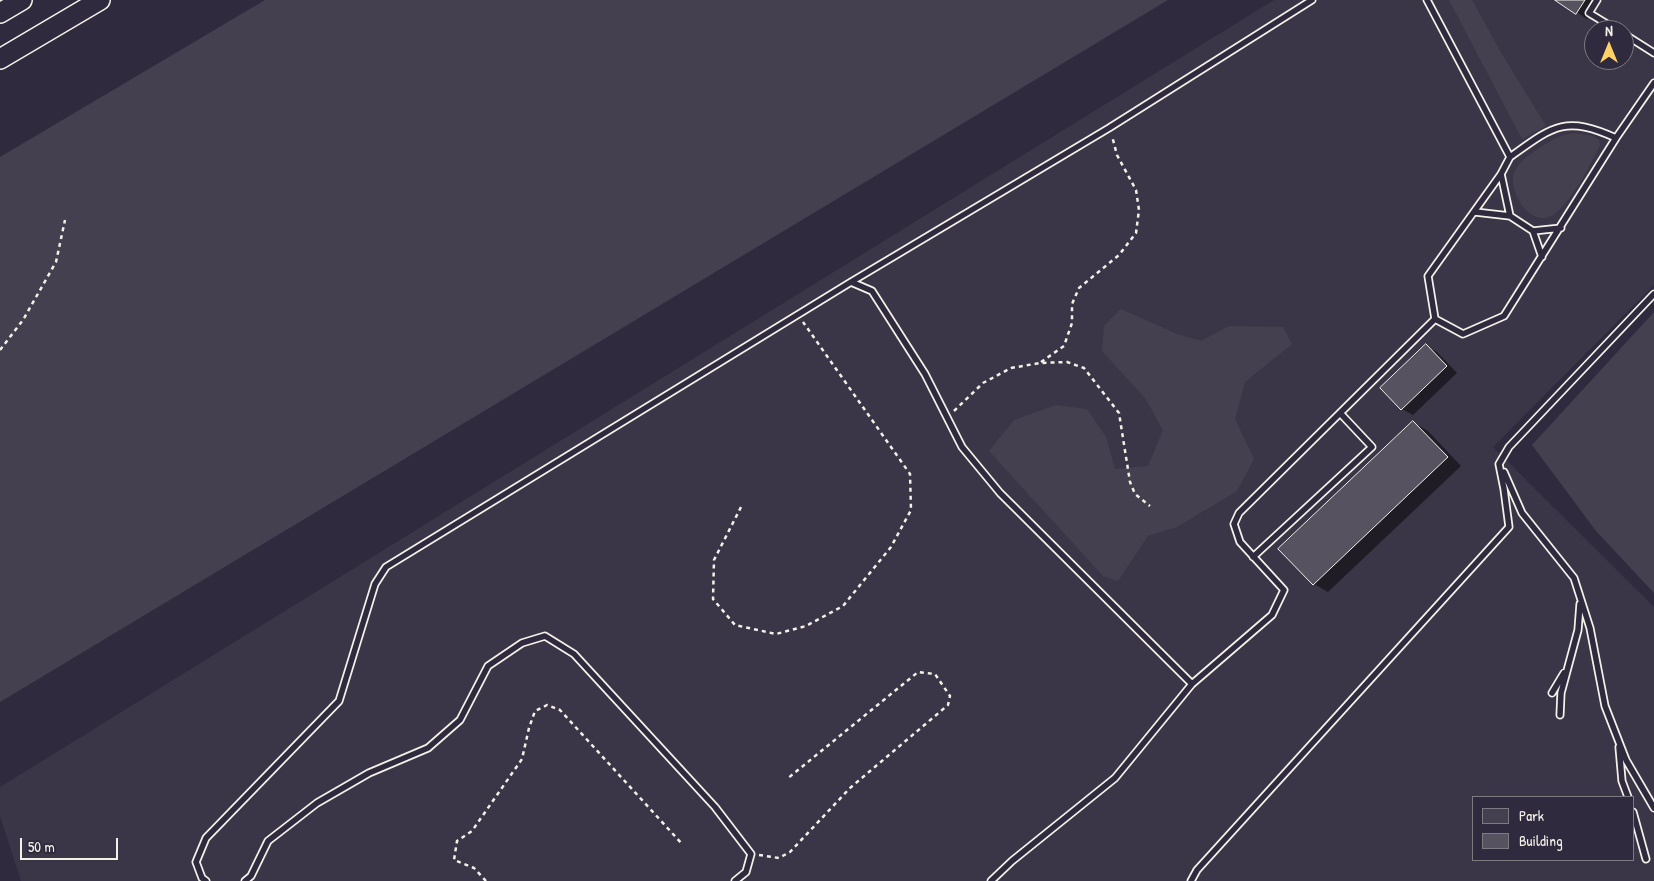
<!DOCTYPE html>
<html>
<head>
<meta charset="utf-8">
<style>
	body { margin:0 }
	#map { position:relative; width:1654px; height:881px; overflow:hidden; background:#2f2a3d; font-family:"Patrick Hand",sans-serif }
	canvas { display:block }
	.legend { position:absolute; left:1472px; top:796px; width:162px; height:65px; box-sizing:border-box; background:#2f2a3d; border:1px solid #7e7a81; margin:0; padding:6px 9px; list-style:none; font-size:15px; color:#f4f1e8 }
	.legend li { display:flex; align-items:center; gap:10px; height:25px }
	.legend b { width:25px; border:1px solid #7e7a81 }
	.north { position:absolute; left:1584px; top:20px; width:50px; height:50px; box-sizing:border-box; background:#2f2a3d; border:1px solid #7e7a81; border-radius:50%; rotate:0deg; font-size:14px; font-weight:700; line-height:20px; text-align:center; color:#f4f1e8 }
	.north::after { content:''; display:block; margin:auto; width:18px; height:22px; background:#ffd166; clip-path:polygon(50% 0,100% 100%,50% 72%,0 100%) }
	.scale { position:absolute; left:20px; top:838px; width:98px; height:22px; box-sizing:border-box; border:2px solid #f4f1e8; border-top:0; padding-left:6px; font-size:15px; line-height:18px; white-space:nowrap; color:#f4f1e8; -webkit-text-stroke:4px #2f2a3d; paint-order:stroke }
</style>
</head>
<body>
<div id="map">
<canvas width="1654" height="881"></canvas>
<ul class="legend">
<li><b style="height:14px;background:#454050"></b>Park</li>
<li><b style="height:14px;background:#56525f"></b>Building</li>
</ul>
<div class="north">N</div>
<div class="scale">50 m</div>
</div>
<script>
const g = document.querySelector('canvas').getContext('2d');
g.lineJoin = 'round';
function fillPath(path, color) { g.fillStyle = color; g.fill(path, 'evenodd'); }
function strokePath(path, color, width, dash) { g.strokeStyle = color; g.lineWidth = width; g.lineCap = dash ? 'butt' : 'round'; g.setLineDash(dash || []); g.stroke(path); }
const built = new Path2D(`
	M 1274,0 L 1654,0 L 1654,285 L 1493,447 L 1654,607 L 1654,881 L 21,881 L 0,816 L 0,787 ZM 1594,30 L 1624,30 L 1624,60 L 1594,60 ZM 1473,797 L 1633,797 L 1633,860 L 1473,860 Z`);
const green = new Path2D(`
	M 265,0 L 1168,0 L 0,702 L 0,157 Z
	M 1449,0 L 1472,0 L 1500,51 L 1546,126 L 1522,139 Z
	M 1573,133 L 1593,136 L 1599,140 L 1600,145 C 1591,164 1571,203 1553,215 C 1531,229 1508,192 1514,173 C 1518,162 1529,155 1538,149 C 1550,141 1559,135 1573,133 Z
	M 1121,309 L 1177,334 L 1201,341 L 1229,326 L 1283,327 L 1292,344 L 1245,382 L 1235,419 L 1254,459 L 1237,491 L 1177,527 L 1148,536 L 1118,581 L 1103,576 L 989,451 L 1014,420 L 1056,405 L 1087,409 L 1106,437 L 1115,469 L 1148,466 L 1163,430 L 1145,398 L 1102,351 L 1104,326 Z
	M 1654,312 L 1654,593 L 1596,531 L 1532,445 Z`);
const shadow = new Path2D(`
	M 1558,0 L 1596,0 L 1599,2 L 1587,19 Z
	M 1426,346 L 1437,352 L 1457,373 L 1413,415 L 1402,409 Z
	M 1414,423 L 1428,431 L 1461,466 L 1328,592 L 1314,584 Z`);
const building = new Path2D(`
	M 1555,0 L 1585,0 L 1576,14 Z
	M 1426,344 L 1447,366 L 1401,410 L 1380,388 Z
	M 1413,421 L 1448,457 L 1313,585 L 1278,549 Z`);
const path = new Path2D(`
	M 0,350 L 23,320 L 56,262 L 65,220
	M 1041,362 L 1064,346 L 1072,323 L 1072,304 L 1079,288 L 1119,255 L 1136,233 L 1139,210 L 1136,190 L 1117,155 L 1112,136
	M 954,411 L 983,383 L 1011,368 L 1040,363 L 1067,362 L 1084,368 L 1119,413 L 1130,482 L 1135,494 L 1150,506
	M 741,507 L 714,560 L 713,599 L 735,625 L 776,634 L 806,626 L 843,606 L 891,547 L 911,510 L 910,474 L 803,322
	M 759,855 L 779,858 L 790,852 L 850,788 L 948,705 L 950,696 L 935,674 L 918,672 L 787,779
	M 486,881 L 474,868 L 454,860 L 457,841 L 472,831 L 522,759 L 529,728 L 535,711 L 547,705 L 560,710 L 683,845`);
const service = new Path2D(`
	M 1427,0 L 1510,157 L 1501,174 L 1428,276 L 1435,319 L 1463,334 L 1504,316 L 1616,138 L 1654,83
	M 1597,0 L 1589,13 L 1617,30
	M 1624,34 L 1654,53
	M 1510,157 C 1553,126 1565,115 1616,138
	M 1501,174 L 1510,216 L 1533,231 L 1561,228
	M 1475,212 L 1510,216
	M 1533,231 L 1542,257
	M 851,282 L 872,291 L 925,374 L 962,447 L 1000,493 L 1192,684
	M 1504,472 L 1522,513 L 1574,578 L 1590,628 L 1605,706 L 1626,760 L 1654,808
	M 1253,557 L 1372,447 L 1340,413
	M 1552,693 L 1564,673
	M 1560,715 L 1561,693 L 1578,630 L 1580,604
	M 1619,747 L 1622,781 L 1628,797
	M 1633,812 L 1646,859
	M 206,881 L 202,878 L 196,862 L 206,838 L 339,701 L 375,584 L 386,567 L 851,282 L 1109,128 L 1312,0
	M 245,881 L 251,876 L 268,841 L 317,803 L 369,773 L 428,748 L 460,720 L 488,666 L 522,643 L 545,636 L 574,654 L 715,807 L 751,854 L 746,872 L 735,881
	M 991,881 L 1012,861 L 1115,778 L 1192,684 L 1272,615 L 1284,590 L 1240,542 L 1234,524 L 1239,513 L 1435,319
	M 1191,881 L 1197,870 L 1509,527 L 1504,489 L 1499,464 L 1509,447 L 1654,294`);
const trunk = new Path2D(`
	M 0,13 L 22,0
	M 0,59 L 100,0`);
fillPath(built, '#3b3647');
fillPath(green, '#454050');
fillPath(shadow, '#0007');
fillPath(building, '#56525f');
strokePath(building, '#f4f1e8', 1);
strokePath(service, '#f4f1e8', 9);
strokePath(trunk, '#f4f1e8', 22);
strokePath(path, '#f4f1e8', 2.5, [4, 4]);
strokePath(service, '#2f2a3d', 5.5);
strokePath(trunk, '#2f2a3d', 19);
</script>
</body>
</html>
